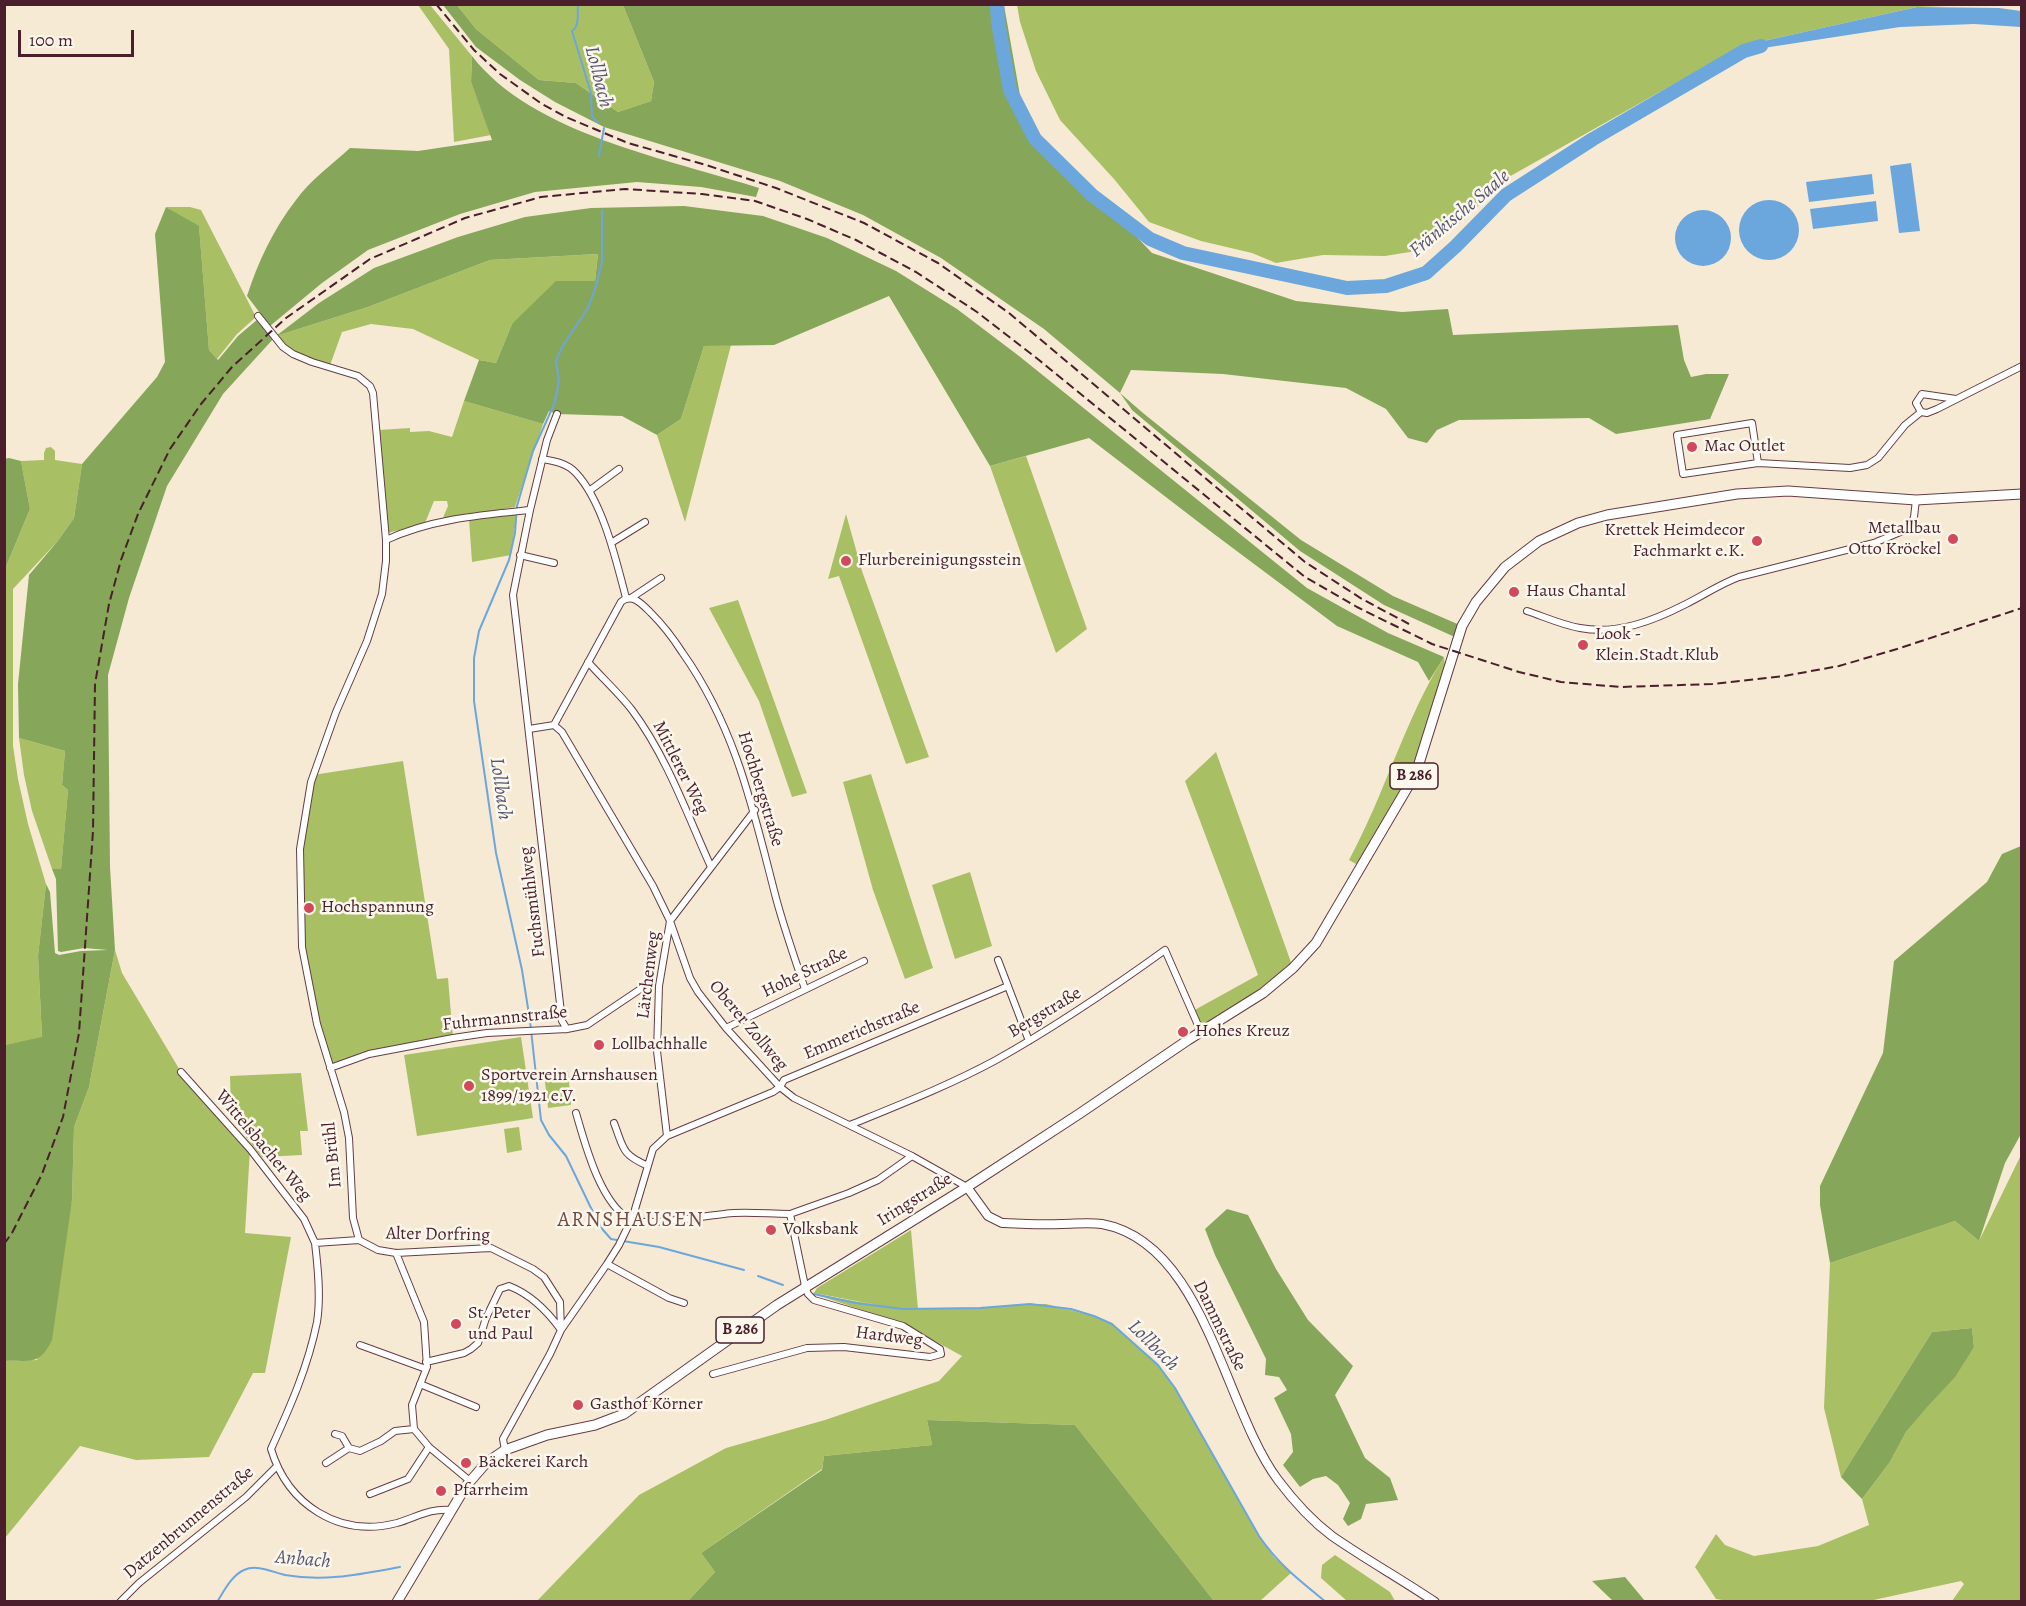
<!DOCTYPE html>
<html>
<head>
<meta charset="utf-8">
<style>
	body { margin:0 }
	#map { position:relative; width:2026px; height:1606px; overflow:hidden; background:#f7ead5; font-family:Alegreya,serif }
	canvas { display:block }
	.frame { position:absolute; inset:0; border:6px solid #4a1f2b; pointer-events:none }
	.scale { position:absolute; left:18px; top:30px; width:116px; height:27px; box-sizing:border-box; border:3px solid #4a1f2b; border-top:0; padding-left:8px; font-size:18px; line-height:21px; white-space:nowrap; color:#4a1f2b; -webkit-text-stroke:4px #fbf7ec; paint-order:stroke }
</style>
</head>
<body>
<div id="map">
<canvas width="2026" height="1606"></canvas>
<div class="frame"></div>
<div class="scale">100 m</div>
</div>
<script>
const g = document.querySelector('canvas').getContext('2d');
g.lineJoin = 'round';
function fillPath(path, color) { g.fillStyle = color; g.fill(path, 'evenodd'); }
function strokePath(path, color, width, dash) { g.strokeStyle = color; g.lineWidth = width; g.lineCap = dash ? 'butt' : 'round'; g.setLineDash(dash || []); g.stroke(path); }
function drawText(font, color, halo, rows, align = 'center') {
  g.font = font + ' Alegreya,serif'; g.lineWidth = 5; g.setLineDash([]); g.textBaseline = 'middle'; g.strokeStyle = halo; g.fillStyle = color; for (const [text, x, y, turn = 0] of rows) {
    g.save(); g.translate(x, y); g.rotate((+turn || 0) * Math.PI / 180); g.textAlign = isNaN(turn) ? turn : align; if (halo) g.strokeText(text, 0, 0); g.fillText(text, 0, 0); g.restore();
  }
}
const green = new Path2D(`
	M 418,5 L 430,5 L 472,56 L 471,82 L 491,135 L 454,142 L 449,49 Z
	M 457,5 L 623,5 L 654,82 L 651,101 L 618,112 L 576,83 L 539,80 L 476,29 Z
	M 1017,5 L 1975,5 L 1917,7 L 1759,42 L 1697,71 L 1507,178 L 1464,220 L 1422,250 L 1385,256 L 1323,255 L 1276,263 L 1252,253 L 1201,241 L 1149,222 L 1114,179 L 1060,120 L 1036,71 L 1020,22 Z
	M 166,207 L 190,207 L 201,210 L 256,317 L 237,334 L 217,359 L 209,350 L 199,227 Z
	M 598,254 L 595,281 L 512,324 L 496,363 L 479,360 L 413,329 L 371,324 L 342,332 L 329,368 L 293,354 L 276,336 L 368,307 L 490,260 Z
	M 731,345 L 685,522 L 657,435 L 681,419 L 704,346 Z
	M 464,401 L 543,424 L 515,507 L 442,520 L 448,506 L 447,501 L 434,501 L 425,523 L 388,533 L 379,430 L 410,428 L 410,432 L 429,431 L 452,437 Z
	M 51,447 L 55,451 L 55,460 L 82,464 L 74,518 L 57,542 L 13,589 L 13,746 L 18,779 L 28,824 L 46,884 L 38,956 L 42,1038 L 5,1045 L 5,569 L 30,509 L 21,461 L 44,460 L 44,453 L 46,448 Z
	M 1026,456 L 1087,629 L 1056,653 L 990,466 Z
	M 517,511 L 511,555 L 472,562 L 469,519 Z
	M 846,514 L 862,571 L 929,757 L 906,764 L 839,576 L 828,579 Z
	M 738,600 L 807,793 L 792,797 L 759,701 L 709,608 Z
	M 1444,657 L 1446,675 L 1416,773 L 1361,867 L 1349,860 C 1385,794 1405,719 1444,657 Z
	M 19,738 L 65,751 L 62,785 L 68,790 L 61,870 L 52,869 L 32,811 L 24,775 Z
	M 1216,752 L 1293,968 L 1201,1032 L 1191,1012 L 1258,975 L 1185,781 Z
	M 403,761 L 437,979 L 448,978 L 453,1038 L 393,1050 L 330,1068 L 302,947 L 300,849 L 313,775 Z
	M 871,774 L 933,968 L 905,979 L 873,890 L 843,782 Z
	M 970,872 L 992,946 L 955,959 L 932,885 Z
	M 115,950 L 122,973 L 181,1072 L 250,1149 L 245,1233 L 291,1237 L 265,1373 L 253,1373 L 209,1457 L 136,1460 L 80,1446 L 5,1538 L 5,1361 L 37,1360 L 72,1200 L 74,1127 L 89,1087 Z
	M 521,1037 L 533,1118 L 417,1136 L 404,1055 Z
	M 568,1071 L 571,1105 L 548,1108 L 544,1073 Z
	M 301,1073 L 308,1131 L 300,1131 L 302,1155 L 262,1157 L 246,1137 L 246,1121 L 237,1120 L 236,1111 L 231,1110 L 230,1076 Z
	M 519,1127 L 522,1150 L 507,1153 L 504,1129 Z
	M 2021,1155 L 2021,1601 L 1952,1601 L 1964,1584 L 1961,1581 L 1869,1601 L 1729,1601 L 1716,1599 L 1695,1567 L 1716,1534 L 1725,1545 L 1754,1556 L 1818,1546 L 1869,1525 L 1862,1499 L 1890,1462 L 1906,1432 L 1974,1347 L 1972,1328 L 1932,1332 L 1841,1477 L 1824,1408 L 1830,1263 L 1955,1221 L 1979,1241 Z
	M 911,1230 L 918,1309 L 980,1308 L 1030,1304 L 1046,1304 L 1094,1316 L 1112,1324 L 1158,1365 L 1175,1388 L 1259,1536 L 1274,1557 L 1291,1573 L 1260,1601 L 1214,1601 L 1075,1425 L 927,1420 L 932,1445 L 824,1456 L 822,1469 L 701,1553 L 715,1572 L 688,1601 L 536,1602 L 639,1495 L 726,1448 L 825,1420 L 939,1381 L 962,1356 L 904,1324 L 814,1294 L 888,1307 L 814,1293 L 817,1288 Z
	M 1335,1555 L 1390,1592 L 1395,1601 L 1347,1601 L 1321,1578 L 1322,1565 Z`);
const forest = new Path2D(`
	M 443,5 L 457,5 L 476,29 L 539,80 L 576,83 L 618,112 L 651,101 L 654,82 L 623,5 L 1004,5 L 1024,118 L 1152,253 L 1296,301 L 1402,312 L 1448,309 L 1453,335 L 1678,325 L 1684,360 L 1691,377 L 1706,374 L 1729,374 L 1710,419 L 1616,434 L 1589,418 L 1459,420 L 1437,430 L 1427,443 L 1408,438 L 1386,409 L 1346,388 L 1223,374 L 1131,370 L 1120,393 L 1143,413 L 1301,540 L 1393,596 L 1462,626 L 1457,638 L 1384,605 L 1300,551 L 1132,410 L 1120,393 L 1044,329 L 941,258 L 863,215 L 780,181 L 604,127 L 555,102 L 520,80 L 476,47 Z
	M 472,56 C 532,134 669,159 759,188 L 756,197 L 701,187 L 637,182 L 535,192 L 460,214 L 368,250 L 322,283 L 270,326 L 247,296 C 258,262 274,228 296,200 C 310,180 333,164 350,148 L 418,151 L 492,140 L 471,82 Z
	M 684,206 L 763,216 L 827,238 L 896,271 L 957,309 L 1019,356 L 1307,588 L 1388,633 L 1444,657 L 1429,681 L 1418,662 L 1337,626 L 1214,534 L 1089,438 L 990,466 L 889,296 L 774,345 L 704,346 L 681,419 L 657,435 L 622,416 L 557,414 L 549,411 L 543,424 L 464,401 L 479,360 L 496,363 L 512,324 L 556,281 L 595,281 L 598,254 L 490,260 L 368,307 L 276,336 L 319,303 L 374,268 L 458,237 L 525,217 L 591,208 Z
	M 166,207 L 199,226 L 209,350 L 218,360 L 238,336 L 258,319 L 274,338 L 223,394 L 167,486 L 129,598 L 108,675 L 110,867 L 115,950 L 89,1087 L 74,1127 L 72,1200 L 52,1340 C 39,1366 31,1360 5,1361 L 5,1045 L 42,1037 L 38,956 L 46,884 L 50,892 L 55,953 L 59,955 L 81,951 L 108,950 L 84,948 L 61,952 L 58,951 L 56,879 L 52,869 L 61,869 L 68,790 L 62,785 L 65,751 L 19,738 L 18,684 L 29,575 L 57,542 L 74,518 L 82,464 L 157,377 L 165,362 L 155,234 Z
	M 9,458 L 21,461 L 30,509 L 5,569 L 4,459 Z
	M 2021,846 L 2021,1134 L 2005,1163 L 1979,1241 L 1955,1221 L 1830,1263 L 1820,1205 L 1820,1186 L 1883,1053 L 1894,961 L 1987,882 L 2002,854 Z
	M 1227,1209 L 1248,1215 L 1276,1269 L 1308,1320 L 1353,1366 L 1335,1395 L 1365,1458 L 1390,1478 L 1398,1500 L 1366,1504 L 1361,1519 L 1348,1526 L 1343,1519 L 1350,1503 L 1338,1485 L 1326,1476 L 1313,1479 L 1300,1487 L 1283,1465 L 1293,1452 L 1291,1434 L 1274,1398 L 1287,1390 L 1279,1377 L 1265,1375 L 1266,1359 L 1215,1255 L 1205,1229 Z
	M 1972,1328 L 1974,1347 L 1955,1377 L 1927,1407 L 1906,1432 L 1890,1462 L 1862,1499 L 1841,1477 L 1932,1332 Z
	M 927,1420 L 1075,1425 L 1214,1601 L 688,1601 L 715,1572 L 701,1553 L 822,1470 L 824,1456 L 932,1445 Z
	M 1625,1577 L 1645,1601 L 1613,1601 L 1592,1581 Z`);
const water = new Path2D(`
	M 1917,7 L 1999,8 L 2021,11 L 2021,27 L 1974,24 L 1900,27 L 1744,51 L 1759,42 Z
	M 1911,163 L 1920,231 L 1899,233 L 1890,166 Z
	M 1872,174 L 1874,194 L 1809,202 L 1806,182 Z
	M1739 230a30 30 0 1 1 60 0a30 30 0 1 1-60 0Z
	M 1876,201 L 1878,221 L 1813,229 L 1810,209 Z
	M1675 238a28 28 0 1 1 56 0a28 28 0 1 1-56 0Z`);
const stream = new Path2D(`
	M 578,4 C 577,14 580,26 572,31 L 591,93 L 592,117 L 598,122
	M 599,156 L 604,128
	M 602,210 L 602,262 L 596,286 L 588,308 L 562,347 L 556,361 L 559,380 L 555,402 L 533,451 L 517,506 L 515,533 L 509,560 L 479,631 L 474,658 L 474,701 L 496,853 L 522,970 L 530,1021 L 541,1120 L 549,1135 L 566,1156 L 590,1206 L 603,1230 L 611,1239 L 659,1247 L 744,1270
	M 758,1276 L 783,1285
	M 814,1294 L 856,1303 L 903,1309 L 980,1308 L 1030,1304 L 1071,1309 L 1094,1316 L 1112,1324 L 1158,1365 L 1175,1388 L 1259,1536 C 1279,1565 1299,1580 1326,1602
	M 217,1602 C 224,1591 232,1575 244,1570 C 257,1564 272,1572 285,1575 C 325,1582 361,1574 400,1567`);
const river = new Path2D(`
	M 997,4 L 998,22 L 1010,90 L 1035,139 L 1092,195 L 1150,239 L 1183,253 L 1347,288 L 1386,286 L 1426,273 L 1456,246 L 1506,195 L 1593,139 L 1744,51 L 1761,46`);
const minor = new Path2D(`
	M 258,316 L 283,347 L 293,354 L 312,362 L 358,376 L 370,386 L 373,393 L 386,540 L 386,561 L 382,594 L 367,641 L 336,712 L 311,782 L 300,849 L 302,947 L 317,1024 L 344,1112 L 349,1138 L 353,1218 L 359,1240
	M 1921,412 L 1916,403 L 1922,394 L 1956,399
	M 557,414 L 547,440 L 530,510 L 513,595 L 562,1021 L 567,1029
	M 542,459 C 554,461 567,463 576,473 C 603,502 616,560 626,598
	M 1758,463 L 1752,423 L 1677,435 L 1683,474 L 1758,463 L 1850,468 L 1867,465 L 1878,458 L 1905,425 L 1921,412 L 1927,413 L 1937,409 L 2022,366
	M 589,491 L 619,469
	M 386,540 C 431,519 481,515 530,510
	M 611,543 L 645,522
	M 520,555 L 554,563
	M 631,598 L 661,578
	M 1527,611 C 1545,617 1562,625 1580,628 C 1617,635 1653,621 1686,604 C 1704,595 1720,584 1739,577 L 1874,543 L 1905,530 L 1911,525 L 1914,517 L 1916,500
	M 588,662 C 602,678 619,693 632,710 C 667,757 687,814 711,867
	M 554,725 L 621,602 C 632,592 643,605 651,613 C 663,625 673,638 682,652 C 736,728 753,809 776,898 C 784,928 795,959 805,989
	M 529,729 L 554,725 L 562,732 L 653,886 L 670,921 L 690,978 L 698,992 L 726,1028 L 780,1087 L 794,1098 L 912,1156 L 967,1187
	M 998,960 L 1029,1041
	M 726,1028 L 864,961
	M 330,1068 L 369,1054 L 453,1038 L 487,1033 L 567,1029 L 587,1025 L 639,990
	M 181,1072 L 250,1149 L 304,1219 L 315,1243
	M 576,1113 C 585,1144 600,1202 629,1219 C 644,1228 713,1214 734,1213 C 753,1212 771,1214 790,1214 L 805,1286 L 808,1294 L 814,1300 L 903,1326 L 940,1349 L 941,1354 L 930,1357 L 844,1347 L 807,1348 L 713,1374
	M 614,1123 C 624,1149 621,1154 648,1166
	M 850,1125 C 899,1105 950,1085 996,1060 C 1055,1027 1111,989 1165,950 L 1201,1032
	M 667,1136 L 657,1051 L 659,986 L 670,921 L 755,810
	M 790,1214 L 849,1193 L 878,1180 L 912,1156
	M 396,1253 L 424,1322 L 427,1367 L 412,1405 L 414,1429 L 429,1447 L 470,1481
	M 607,1264 L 669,1298 L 684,1303
	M 360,1345 L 426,1369
	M 426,1362 L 464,1353 L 471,1349 L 478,1343 L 486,1318 L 500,1289 L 509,1286 C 530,1294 548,1312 561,1330 L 607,1264 L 619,1245 L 633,1216 L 653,1149 L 667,1136 L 773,1092 L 780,1087 L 784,1080 L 1008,986
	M 420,1384 L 476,1407
	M 335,1434 L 342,1436 L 349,1448
	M 326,1463 L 349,1448 L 360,1451 L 381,1441 L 395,1431 L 414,1429
	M 370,1494 L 408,1479 L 429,1447
	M 451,1510 C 430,1508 417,1517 397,1523 C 339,1538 288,1505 271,1449 C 290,1407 308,1367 317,1322 C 321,1297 318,1268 315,1243 L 359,1240 L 378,1250 L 396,1253 L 491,1248 L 533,1269 L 544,1277 L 560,1302 L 561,1330 L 550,1354 L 503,1439 L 505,1450
	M 120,1602 L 139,1583 L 246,1497 L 277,1466`);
const tertiary = new Path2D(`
	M 967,1187 L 988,1216 L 1002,1223 C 1022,1224 1041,1225 1061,1224 C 1074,1224 1088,1222 1102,1224 C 1205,1243 1224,1408 1278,1480 C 1293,1500 1312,1521 1332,1536 C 1365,1559 1401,1579 1435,1602`);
const primary = new Path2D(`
	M 397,1602 L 466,1486 L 486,1463 L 505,1450 L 547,1435 L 595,1425 L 624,1414 L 777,1305 L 967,1187 L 1079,1114 L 1188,1040 L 1263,993 L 1293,968 L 1316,943 L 1416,773 L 1462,626 L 1476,602 L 1505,567 L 1539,541 L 1578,523 L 1607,515 L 1737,494 L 1788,491 L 1916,500 L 2022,494`);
const rail = new Path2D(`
	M 436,4 L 474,50 L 500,74 L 542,104 L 566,117 L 628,143 L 706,165 L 776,188 L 864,223 L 938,263 L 1009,313 L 1305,562 L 1362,599 L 1409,624
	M 4,1244 L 12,1233 L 42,1174 L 63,1117 L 79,1033 L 93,831 L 95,684 L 109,604 L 121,560 L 138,514 L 170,449 L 201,404 L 232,367 L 286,318 L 370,259 L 465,218 L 541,197 L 625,189 L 702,194 L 755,201 L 807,219 L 856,240 L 916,272 L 977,312 L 1039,360 L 1305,577 L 1357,607 L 1432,644 L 1519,672 L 1561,682 L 1620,687 L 1712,684 L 1784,676 L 1839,666 L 1897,649 L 2022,608`);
const markers = [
	[1692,447,6,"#d1495b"],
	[1953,539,6,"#d1495b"],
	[1757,541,6,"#d1495b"],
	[846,561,6,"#d1495b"],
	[1514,592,6,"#d1495b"],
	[1583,645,6,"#d1495b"],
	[309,908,6,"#d1495b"],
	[1183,1032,6,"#d1495b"],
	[599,1045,6,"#d1495b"],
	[469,1086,6,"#d1495b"],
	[771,1230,6,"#d1495b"],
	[456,1324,6,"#d1495b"],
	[578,1405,6,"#d1495b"],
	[466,1463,6,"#d1495b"],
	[441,1491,6,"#d1495b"]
];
const shields = [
	[1414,776,48],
	[740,1330,48]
];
const shieldNames = [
	["B 286",1414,776],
	["B 286",740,1330]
];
const poiNames = [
	["Mac Outlet",1704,447],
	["Metallbau",1941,529,"right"],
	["Otto Kröckel",1941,550,"right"],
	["Krettek Heimdecor",1745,531,"right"],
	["Fachmarkt e.K.",1745,552,"right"],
	["Flurbereinigungsstein",858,561],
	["Haus Chantal",1526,592],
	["Look -",1595,635],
	["Klein.Stadt.Klub",1595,656],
	["Hochspannung",321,908],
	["Hohes Kreuz",1195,1032],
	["Lollbachhalle",611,1045],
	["Sportverein Arnshausen",481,1076],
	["1899/1921 e.V.",481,1097],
	["Volksbank",783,1230],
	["St. Peter",468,1314],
	["und Paul",468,1335],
	["Gasthof Körner",590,1405],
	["Bäckerei Karch",478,1463],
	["Pfarrheim",453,1491]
];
const streetNames = [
	["Mittlerer Weg",680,768,63],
	["Hochbergstraße",760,789,73],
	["Fuchsmühlweg",533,902,-97],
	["Hohe Straße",805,973,-26],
	["Lärchenweg",649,975,-83],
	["Bergstraße",1045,1013,-31],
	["Fuhrmannstraße",505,1019,-6],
	["Oberer Zollweg",748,1026,50],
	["Emmerichstraße",862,1031,-23],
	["Wittelsbacher Weg",263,1146,50],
	["Im Brühl",333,1155,-96],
	["Iringstraße",915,1200,-32],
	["Alter Dorfring",438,1235,1],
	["Dammstraße",1219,1326,64],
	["Hardweg",889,1337,7],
	["Datzenbrunnenstraße",189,1523,-40]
];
const waterNames = [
	["Lollbach",598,77,76],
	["Fränkische Saale",1460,214,-40],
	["Lollbach",500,789,82],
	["Lollbach",1153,1346,45],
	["Anbach",303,1560,5]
];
const quarterNames = [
	["ARNSHAUSEN",631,1221]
];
fillPath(green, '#a9bf63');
fillPath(forest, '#86a659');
fillPath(water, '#6ba7dc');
strokePath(stream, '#6ba7dc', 2);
strokePath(river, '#6ba7dc', 14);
strokePath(minor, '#643d44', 8);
strokePath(tertiary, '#643d44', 10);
strokePath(primary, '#643d44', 11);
strokePath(minor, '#fff', 6);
strokePath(tertiary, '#fff', 8);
strokePath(primary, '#fff', 9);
strokePath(rail, '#4a1f2b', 2, [9, 4.5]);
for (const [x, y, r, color] of markers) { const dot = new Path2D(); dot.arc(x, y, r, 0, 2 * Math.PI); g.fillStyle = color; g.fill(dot); strokePath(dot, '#fbf7ec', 2); }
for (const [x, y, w] of shields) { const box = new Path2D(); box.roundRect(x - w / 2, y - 13, w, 26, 4.5); g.fillStyle = '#fbf7ec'; g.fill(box); strokePath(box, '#4a1f2b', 1.5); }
drawText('bold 16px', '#4a1f2b', null, shieldNames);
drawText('18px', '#4a1f2b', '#fbf7ec', poiNames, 'left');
drawText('18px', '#4a1f2b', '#fbf7ec', streetNames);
drawText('italic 20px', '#575572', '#fbf7ec', waterNames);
g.letterSpacing = '1.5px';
drawText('21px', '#754b44', '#fbf7ec', quarterNames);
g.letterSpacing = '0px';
</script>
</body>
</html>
